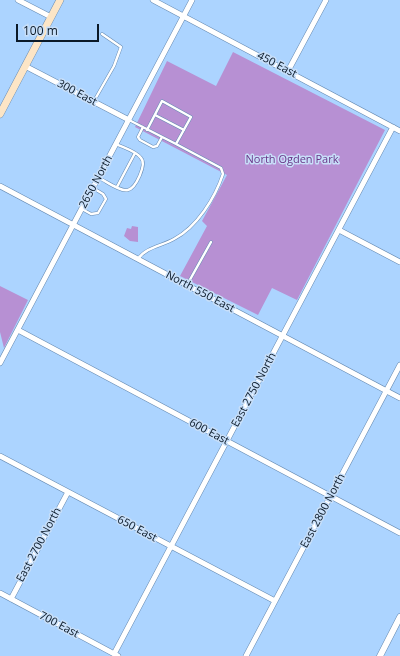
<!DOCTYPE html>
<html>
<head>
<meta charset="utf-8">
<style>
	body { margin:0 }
	#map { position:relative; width:400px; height:656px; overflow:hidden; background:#acd4ff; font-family:"Open Sans",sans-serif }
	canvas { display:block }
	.scale { position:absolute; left:16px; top:24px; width:83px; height:18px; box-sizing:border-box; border:2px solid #0a1928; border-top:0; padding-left:5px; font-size:12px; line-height:14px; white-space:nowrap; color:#0a1928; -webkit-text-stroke:3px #c8dff9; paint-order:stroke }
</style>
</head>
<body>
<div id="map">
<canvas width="400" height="656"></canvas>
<div class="scale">100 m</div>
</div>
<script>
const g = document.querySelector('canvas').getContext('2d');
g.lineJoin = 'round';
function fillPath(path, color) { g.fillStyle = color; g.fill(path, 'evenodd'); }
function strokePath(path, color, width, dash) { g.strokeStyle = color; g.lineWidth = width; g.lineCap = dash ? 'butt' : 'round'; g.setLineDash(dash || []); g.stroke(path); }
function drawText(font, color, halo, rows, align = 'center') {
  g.font = font + ' "Open Sans",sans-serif'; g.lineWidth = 3; g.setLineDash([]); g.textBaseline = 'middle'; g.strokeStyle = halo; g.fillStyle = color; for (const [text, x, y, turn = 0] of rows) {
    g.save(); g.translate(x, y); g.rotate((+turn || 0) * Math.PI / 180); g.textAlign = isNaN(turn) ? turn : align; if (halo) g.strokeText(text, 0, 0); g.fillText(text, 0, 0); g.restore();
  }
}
const green = new Path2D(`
	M 233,52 L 385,130 L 297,300 L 272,288 L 258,315 L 180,276 L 207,226 L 202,221 L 227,175 L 135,127 L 167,61 L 216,86 Z
	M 132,226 L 138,227 L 138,242 L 130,241 L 124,236 L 127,228 L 131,229 Z
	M 0,286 L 28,300 L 4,348 L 0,332 Z`);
const service = new Path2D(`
	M 94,101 L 114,66 L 121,47 L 102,34
	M 155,115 L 184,130
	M 129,120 L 176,144
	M 143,127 L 138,137 L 140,140 L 153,147 L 157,146 L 162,137
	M 99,178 C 106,181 120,192 128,190 C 136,188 147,164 141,158 C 136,151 124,148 116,144
	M 117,187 L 135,153
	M 82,209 L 91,214 L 98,213 L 106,199 L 103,194 L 93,188
	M 138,259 C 146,247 162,246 174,239 C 197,227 215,198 223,174 L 221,168 L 176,144 L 191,117 L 162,101 L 147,130
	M 187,285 L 211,242`);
const minor = new Path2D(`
	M 18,0 L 51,17
	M 153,0 L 400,131
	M 25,66 L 129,120
	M 288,71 L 326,0
	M 0,186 L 400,398
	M 339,230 L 400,262
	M 18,330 L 400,533
	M 0,363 L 192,0
	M 0,456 L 275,601
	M 0,593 L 118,656
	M 11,599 L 68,492
	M 114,654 L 393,127
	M 246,656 L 400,365`);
const tertiary = new Path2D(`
	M 380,656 L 400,617`);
const secondary = new Path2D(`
	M 0,114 L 60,0`);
const streetNames = [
	["450 East",277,65,28],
	["300 East",77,93,28],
	["2650 North",96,182,-62],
	["North 550 East",200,292,28],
	["East 2750 North",254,390,-62],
	["600 East",209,432,28],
	["East 2800 North",323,511,-62],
	["650 East",137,529,28],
	["East 2700 North",39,545,-62],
	["700 East",59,625,28]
];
const parkNames = [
	["North Ogden Park",292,160]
];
fillPath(green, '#b790d3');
strokePath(service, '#658ab2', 3.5);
strokePath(minor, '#658ab2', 6);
strokePath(tertiary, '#658ab2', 7);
strokePath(secondary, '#658ab2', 8);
strokePath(service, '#fff', 2.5);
strokePath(minor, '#fff', 5);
strokePath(tertiary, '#fff', 6);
strokePath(secondary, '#fce5c6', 7);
drawText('11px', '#0a1928', '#c8dff9', streetNames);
drawText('11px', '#683587', '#c8dff9', parkNames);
</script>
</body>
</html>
